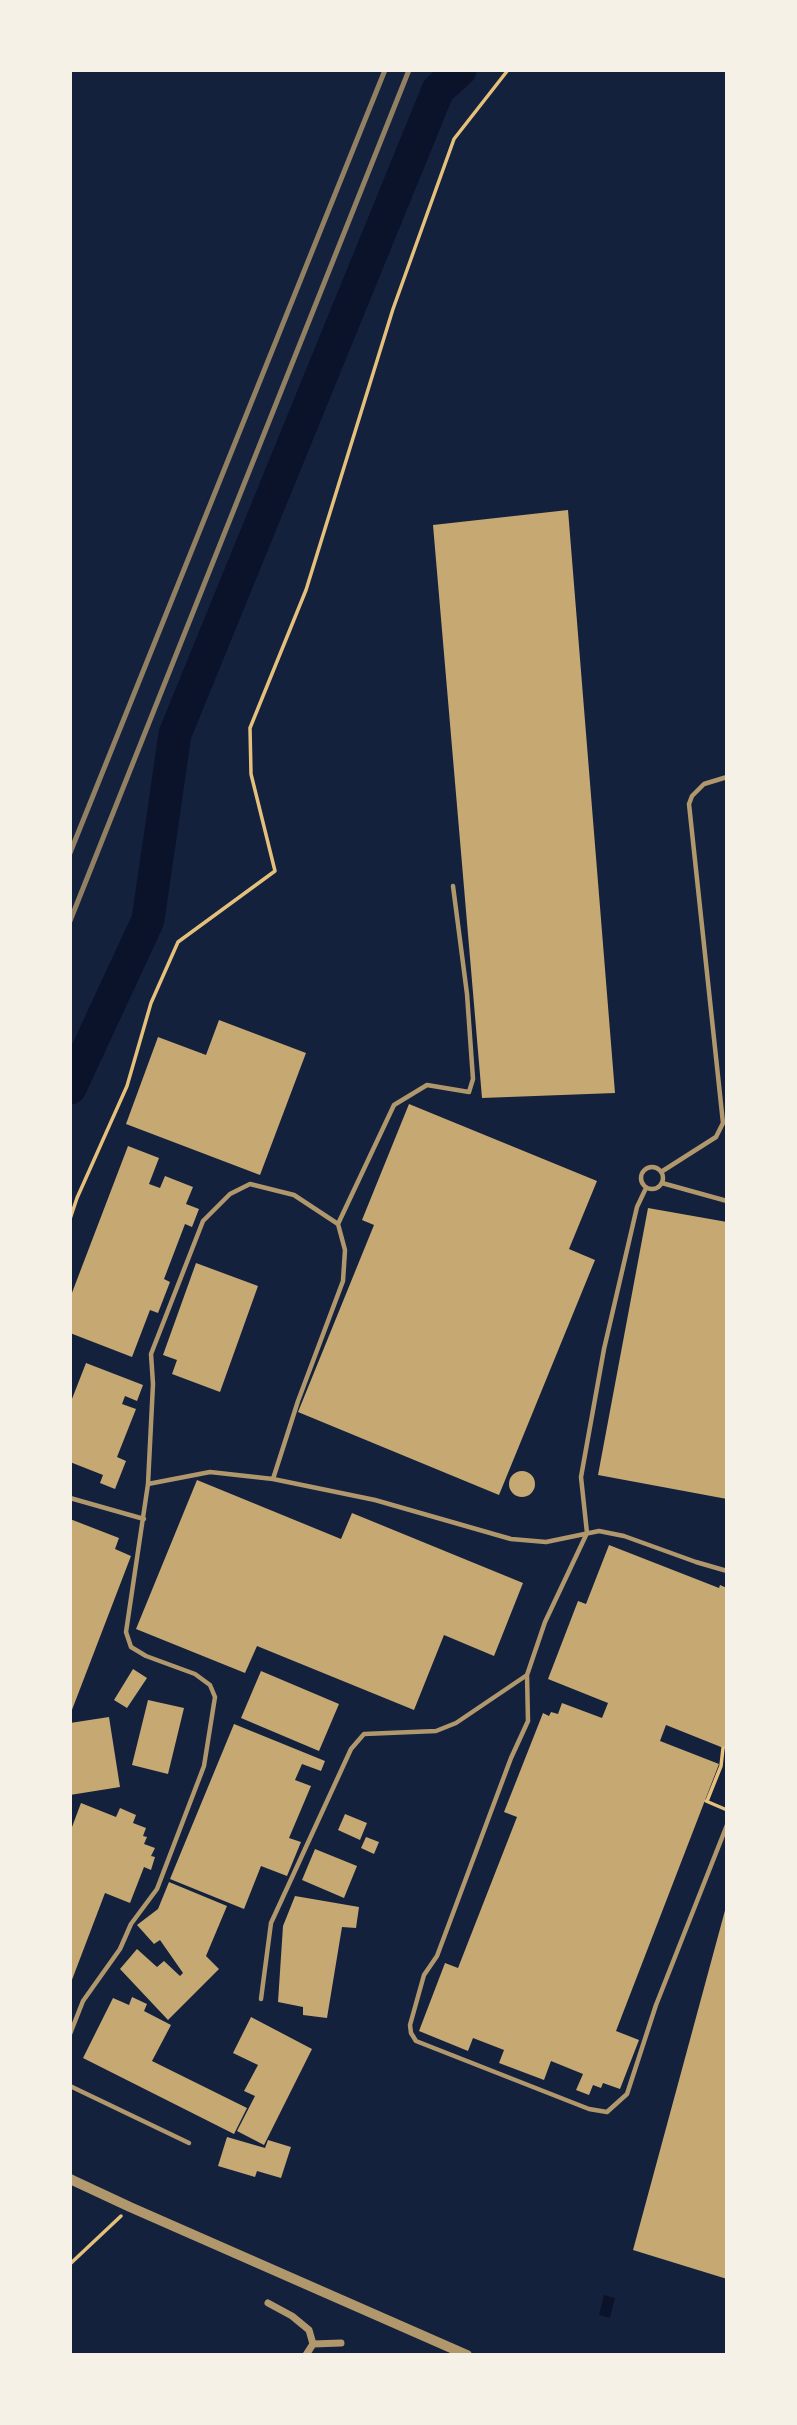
<!DOCTYPE html>
<style>
body{margin:0}
#map{position:relative;width:797px;height:2425px;overflow:hidden;background:#14213d;font-family:"Fira Sans Condensed",sans-serif}
canvas{display:block}
.frame{position:absolute;inset:0;border:72px solid #f6f1e7;pointer-events:none}
</style>
<div id="map">
<canvas width="797" height="2425"></canvas>
<div class="frame"></div>
</div>
<script>
const g = document.querySelector('canvas').getContext('2d');
g.lineJoin = 'round';
function fill(path, color) {
  g.fillStyle = color;
  g.fill(path, 'evenodd');
}
function shape(rows) {
  const path = new Path2D();
  for (const r of rows) {
    if (r.length === 3) {
      path.moveTo(r[0] + r[2], r[1]);
      path.arc(r[0], r[1], r[2], 0, 2 * Math.PI);
      continue;
    }
    path.moveTo(r[0], r[1]);
    for (let i = 2; i < r.length; i += 2) path.lineTo(r[i], r[i + 1]);
  }
  return path;
}
function trace(path, color, width, dash) {
  g.strokeStyle = color;
  g.lineWidth = width;
  g.lineCap = dash ? 'butt' : 'round';
  g.setLineDash(dash || []);
  g.stroke(path);
}
const water = shape([
 [604,2295,615,2298,610,2318,599,2315]
]);
const river = shape([
 [70,1088,148,920,175,734,438,90,460,70]
]);
const building = shape([
 [568,510,615,1093,482,1098,433,525],
 [219,1020,306,1053,260,1175,126,1124,158,1037,206,1055],
 [409,1104,597,1181,569,1249,595,1260,499,1495,298,1412,374,1225,362,1220],
 [128,1146,159,1158,149,1184,160,1188,165,1176,193,1187,186,1204,199,1209,192,1227,185,1224,164,1279,170,1282,158,1313,150,1310,132,1357,70,1333,70,1298],
 [648,1208,727,1222,727,1499,598,1475],
 [196,1263,258,1286,220,1392,172,1374,177,1360,163,1355],
 [86,1363,143,1385,137,1401,125,1396,122,1404,136,1409,117,1457,126,1461,115,1489,100,1483,103,1475,70,1462,70,1404],
 [522,1484,13],
 [197,1480,341,1539,352,1513,523,1583,494,1656,444,1635,414,1710,257,1646,245,1673,136,1629],
 [70,1519,119,1538,115,1549,131,1556,70,1715],
 [609,1545,719,1588,720,1585,727,1588,727,1745,726,1749,666,1725,660,1741,719,1764,616,2031,639,2040,620,2089,603,2083,601,2088,593,2085,589,2095,576,2090,583,2074,551,2061,544,2080,499,2063,504,2050,473,2038,468,2051,419,2031,445,1963,458,1968,517,1817,504,1812,543,1713,549,1716,551,1712,558,1714,562,1703,602,1718,608,1703,548,1679,578,1601,586,1604],
 [133,1669,147,1678,127,1708,114,1700],
 [261,1671,339,1704,319,1751,241,1718],
 [148,1700,184,1708,168,1774,132,1765],
 [109,1717,120,1787,70,1795,70,1723],
 [234,1724,325,1761,321,1771,302,1764,295,1780,311,1786,289,1838,301,1842,287,1876,261,1866,244,1909,170,1879],
 [81,1803,116,1817,120,1808,136,1815,133,1823,146,1828,143,1836,147,1837,144,1844,155,1848,151,1856,155,1857,151,1870,144,1867,130,1903,105,1893,70,1985,70,1826,72,1827],
 [345,1814,367,1823,360,1840,338,1830],
 [366,1837,379,1842,374,1854,361,1848],
 [315,1849,357,1866,344,1898,302,1880],
 [169,1882,227,1906,206,1956,219,1969,168,2020,120,1969,137,1949,157,1967,164,1961,180,1976,183,1973,160,1940,154,1944,137,1925,158,1909],
 [295,1896,359,1907,356,1928,342,1927,327,2018,303,2015,303,2007,278,2002,283,1926],
 [727,1903,727,2279,633,2250],
 [132,1997,147,2004,144,2011,171,2025,152,2061,247,2108,234,2134,83,2058,113,1998,129,2005],
 [251,2017,312,2049,264,2145,237,2131,255,2096,244,2091,258,2065,233,2053],
 [227,2137,265,2148,268,2140,291,2147,281,2178,257,2171,255,2177,218,2166]
]);
const path = shape([
 [70,1219,77,1198,127,1086,151,1003,178,942,275,871,251,774,250,728,306,590,393,309,454,139,508,70],
 [706,1801,727,1810],
 [707,1801,721,1766,723,1748],
 [70,2264,121,2216]
]);
const service = shape([
 [652,1178,11],
 [661,1172,716,1137,723,1123,689,804,692,796,704,784,727,777],
 [662,1183,727,1201],
 [338,1224,394,1105,427,1085,469,1092,473,1079,467,994,453,886],
 [148,1484,210,1472,273,1479,375,1500,511,1539,546,1542,599,1531,624,1536,696,1562,727,1571],
 [70,1498,144,1519],
 [527,1675,528,1721,511,1758,437,1956,424,1975,410,2025,411,2033,416,2041,589,2109,607,2112,627,2094,656,2005,727,1825],
 [261,1999,271,1923,351,1749,364,1734,436,1731,456,1723,527,1675,545,1622,587,1533,581,1477,604,1349,637,1207,646,1188],
 [70,2034,83,2001,120,1949,131,1924,157,1889,204,1766,215,1697,210,1685,195,1674,146,1656,131,1647,126,1632,148,1484,153,1384,151,1354,203,1221,230,1194,250,1184,294,1195,338,1224,345,1250,343,1281,298,1401,273,1479],
 [70,2086,189,2143]
]);
const minor = shape([
 [268,2303,292,2316,309,2330,313,2344],
 [313,2344,341,2343],
 [306,2355,313,2344]
]);
const tertiary = shape([
 [70,2179,130,2207,467,2355]
]);
const rail = shape([
 [70,853,385,70],
 [70,921,409,70]
]);
fill(water, '#0b132b');
trace(river, '#0b132b', 33);
fill(building, '#c6a872');
trace(path, '#e5c07b', 3.5);
trace(service, '#b1986c', 4.5);
trace(minor, '#b1986c', 7);
trace(tertiary, '#b1986c', 10);
trace(rail, '#918062', 5);
</script>
